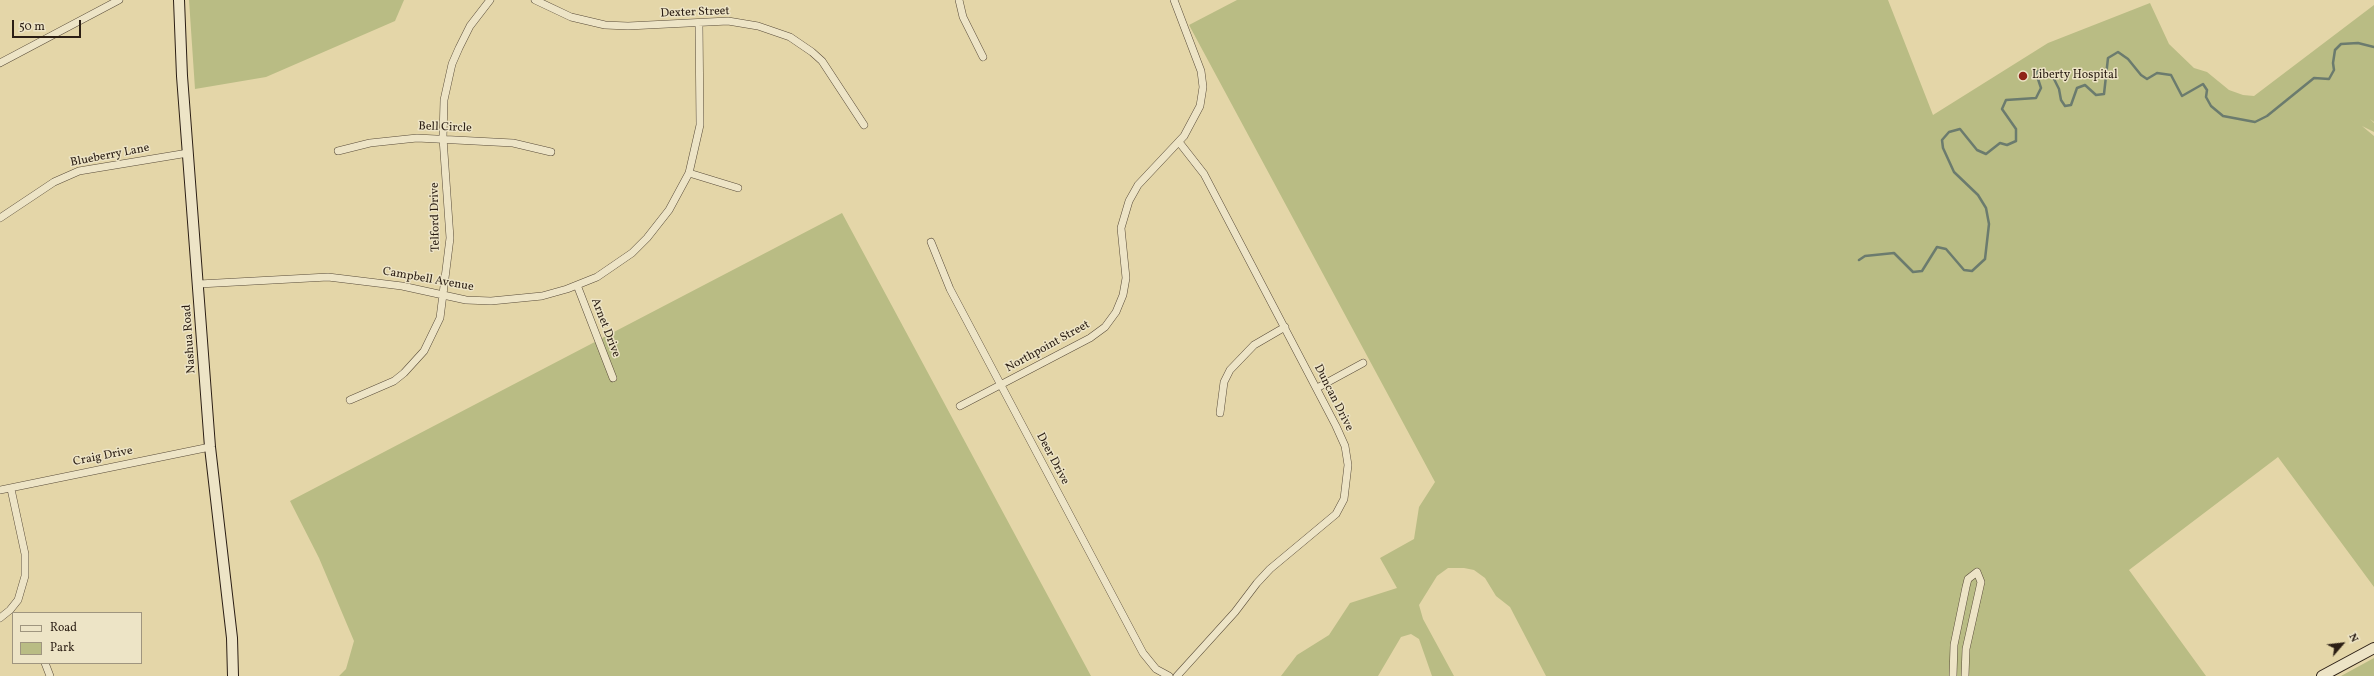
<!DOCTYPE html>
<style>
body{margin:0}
#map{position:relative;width:2374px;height:676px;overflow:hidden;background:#e4d6a8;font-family:Vollkorn,serif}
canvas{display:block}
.legend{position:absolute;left:12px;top:612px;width:130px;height:52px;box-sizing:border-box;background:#ede4c6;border:1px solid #9f957f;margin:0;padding:5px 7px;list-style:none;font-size:12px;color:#2b1e14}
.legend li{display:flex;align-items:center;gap:8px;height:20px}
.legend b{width:20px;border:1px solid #9f957f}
.north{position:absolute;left:2322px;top:624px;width:40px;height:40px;-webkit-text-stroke:3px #ede4c6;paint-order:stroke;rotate:62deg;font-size:11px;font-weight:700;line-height:16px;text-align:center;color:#2b1e14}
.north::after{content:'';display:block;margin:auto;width:14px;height:18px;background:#2b1e14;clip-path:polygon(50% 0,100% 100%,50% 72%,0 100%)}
.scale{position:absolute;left:12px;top:20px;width:69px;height:18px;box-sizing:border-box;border:2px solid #2b1e14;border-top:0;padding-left:5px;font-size:12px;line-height:14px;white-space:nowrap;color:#2b1e14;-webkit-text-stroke:3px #ede4c6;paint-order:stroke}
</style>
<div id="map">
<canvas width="2374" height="676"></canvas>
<ul class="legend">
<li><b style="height:5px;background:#ede4c6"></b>Road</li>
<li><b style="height:11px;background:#b9bc84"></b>Park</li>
</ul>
<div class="north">N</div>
<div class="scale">50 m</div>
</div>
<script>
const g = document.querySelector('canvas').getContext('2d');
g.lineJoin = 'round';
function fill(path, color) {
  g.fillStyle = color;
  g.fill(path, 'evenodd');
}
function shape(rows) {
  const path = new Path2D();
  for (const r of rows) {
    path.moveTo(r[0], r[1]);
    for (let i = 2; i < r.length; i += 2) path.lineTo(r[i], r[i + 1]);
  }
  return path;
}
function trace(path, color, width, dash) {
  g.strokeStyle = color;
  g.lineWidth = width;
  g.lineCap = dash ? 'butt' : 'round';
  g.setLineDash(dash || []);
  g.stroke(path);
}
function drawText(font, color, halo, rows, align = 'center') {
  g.font = font + ' Vollkorn,serif';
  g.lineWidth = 3;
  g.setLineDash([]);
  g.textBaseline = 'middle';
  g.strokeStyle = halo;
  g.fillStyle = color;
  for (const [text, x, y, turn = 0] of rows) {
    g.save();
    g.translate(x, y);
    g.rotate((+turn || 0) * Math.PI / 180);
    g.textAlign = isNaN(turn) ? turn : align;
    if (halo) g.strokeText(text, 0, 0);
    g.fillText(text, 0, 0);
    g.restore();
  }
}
const green = shape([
 [189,0,404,0,395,21,266,77,195,89],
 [1237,0,1888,0,1933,115,2048,43,2150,3,2169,44,2194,68,2207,72,2229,90,2243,95,2254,96,2374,5,2374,122,2370,119,2374,123,2374,132,2362,126,2374,136,2374,587,2278,457,2129,570,2206,676,1546,676,1510,607,1496,596,1485,578,1474,570,1464,568,1448,568,1437,576,1419,605,1423,619,1454,676,1432,676,1419,639,1411,634,1401,637,1378,676,1281,676,1297,655,1329,635,1350,603,1397,588,1380,558,1414,539,1419,507,1435,482,1189,25],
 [842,213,1091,676,339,676,346,669,354,641,319,558,290,501],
 [2374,658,2374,676,2341,676]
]);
const stream = shape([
 [1859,260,1865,256,1894,253,1913,272,1922,271,1937,247,1946,249,1964,270,1972,271,1985,259,1989,224,1986,208,1978,195,1954,172,1943,148,1942,140,1949,132,1960,129,1977,150,1986,154,2000,143,2007,145,2016,141,2016,129,2002,109,2006,100,2036,98,2041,88,2036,73,2041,69,2053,77,2059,89,2061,100,2065,106,2071,105,2077,88,2085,85,2096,95,2104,94,2108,58,2118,52,2128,59,2141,75,2147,79,2157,73,2171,75,2182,96,2203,84,2207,90,2206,97,2211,106,2223,116,2255,122,2267,116,2314,78,2329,79,2334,70,2333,63,2335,50,2341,44,2358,43,2374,47]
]);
const street = shape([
 [535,0,571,17,605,25,628,26,728,21,758,26,790,37,812,52,822,61,864,125],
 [959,0,963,17,983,57],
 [0,63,119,0],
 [338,151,370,143,417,138,513,143,551,152],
 [689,173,738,188],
 [0,218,54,182,79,171,188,153],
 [931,242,950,289,1143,653,1156,669,1169,676],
 [199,284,328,277,402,286,466,300,491,301,542,296,567,289,597,277,632,253,647,238,669,210,689,173,700,125,699,23],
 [577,285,613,378],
 [1317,388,1363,363],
 [350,400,394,381,404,373,424,351,440,318,450,238,443,138,444,100,452,64,459,48,470,26,490,0],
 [960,406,1090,338,1105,327,1116,312,1123,295,1126,278,1121,228,1129,201,1138,185,1184,136,1200,106,1203,87,1201,71,1174,0],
 [1220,413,1224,382,1230,370,1254,345,1285,327],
 [0,490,210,447],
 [0,618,10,610,18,600,25,576,25,554,11,489],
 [45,663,50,676],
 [1177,676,1235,612,1257,583,1270,569,1336,514,1344,499,1348,465,1345,446,1336,426,1204,174,1179,142],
 [1953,676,1954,645,1966,587,1968,579,1977,572,1981,582,1966,649,1965,676]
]);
const secondary = shape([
 [179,0,182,76,210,447,232,638,233,676],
 [2322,676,2374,648]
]);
const markers = [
 [2023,76,5,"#8f2418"]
];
const streetNames = [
 ["Dexter Street",695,13,-2],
 ["Bell Circle",445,128,2],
 ["Blueberry Lane",110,156,-11],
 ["Telford Drive",436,217,-91],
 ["Campbell Avenue",428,280,10],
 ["Arnet Drive",605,328,69],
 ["Nashua Road",190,339,-94],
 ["Northpoint Street",1048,347,-29],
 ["Duncan Drive",1333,398,63],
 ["Craig Drive",103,457,-11],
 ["Deer Drive",1052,459,62]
];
const poiNames = [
 ["Liberty Hospital",2032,76]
];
fill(green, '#b9bc84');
trace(stream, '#6b7b6e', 2.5);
trace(street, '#594c39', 8);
trace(secondary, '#2b1e14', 12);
trace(street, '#ede4c6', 7);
trace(secondary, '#ede4c6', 10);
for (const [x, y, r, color] of markers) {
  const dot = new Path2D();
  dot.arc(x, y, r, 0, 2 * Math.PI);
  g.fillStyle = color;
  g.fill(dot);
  trace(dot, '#ede4c6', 1.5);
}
drawText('12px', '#2b1e14', '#ede4c6', streetNames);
drawText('12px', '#2b1e14', '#ede4c6', poiNames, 'left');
</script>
